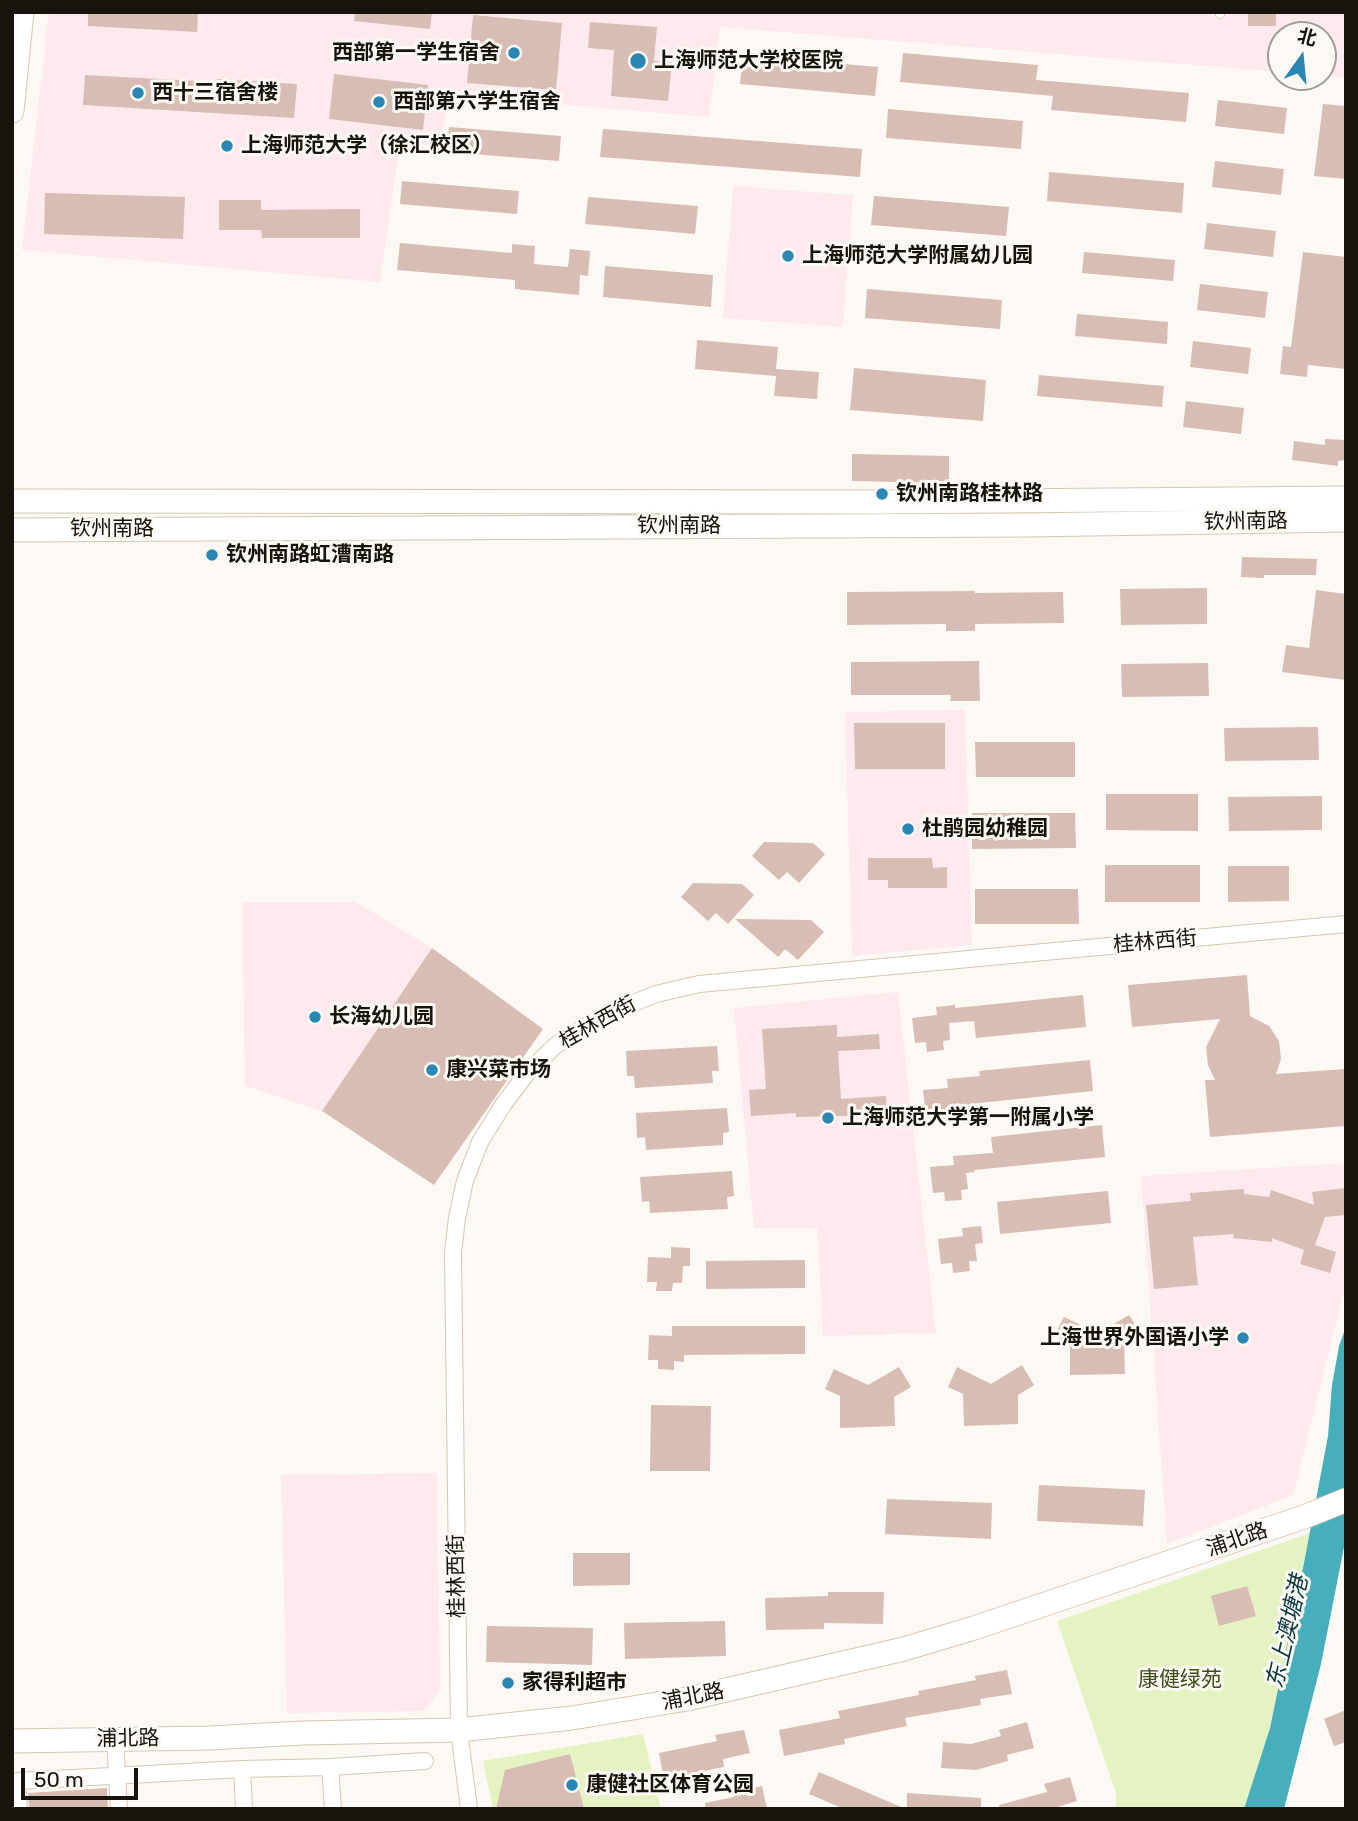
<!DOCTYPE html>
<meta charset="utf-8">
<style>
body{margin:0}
#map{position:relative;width:1358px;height:1821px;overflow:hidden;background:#fcf9f5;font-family:Rubik,"Noto Sans SC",sans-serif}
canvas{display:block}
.frame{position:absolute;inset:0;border:14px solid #18130c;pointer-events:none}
.north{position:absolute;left:1267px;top:21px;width:70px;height:70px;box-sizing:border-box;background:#fcf9f5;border:2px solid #a19d98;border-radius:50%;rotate:15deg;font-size:19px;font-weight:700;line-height:28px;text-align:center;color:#18130c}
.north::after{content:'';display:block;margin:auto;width:24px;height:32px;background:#2a87b3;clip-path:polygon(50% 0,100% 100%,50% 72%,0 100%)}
.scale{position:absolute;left:21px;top:1768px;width:117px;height:32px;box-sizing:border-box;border:4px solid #18130c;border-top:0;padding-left:9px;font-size:21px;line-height:24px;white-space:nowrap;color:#18130c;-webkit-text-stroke:5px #fcf9f5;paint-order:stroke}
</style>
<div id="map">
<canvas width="1358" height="1821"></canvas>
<div class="frame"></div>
<div class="north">北</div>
<div class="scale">50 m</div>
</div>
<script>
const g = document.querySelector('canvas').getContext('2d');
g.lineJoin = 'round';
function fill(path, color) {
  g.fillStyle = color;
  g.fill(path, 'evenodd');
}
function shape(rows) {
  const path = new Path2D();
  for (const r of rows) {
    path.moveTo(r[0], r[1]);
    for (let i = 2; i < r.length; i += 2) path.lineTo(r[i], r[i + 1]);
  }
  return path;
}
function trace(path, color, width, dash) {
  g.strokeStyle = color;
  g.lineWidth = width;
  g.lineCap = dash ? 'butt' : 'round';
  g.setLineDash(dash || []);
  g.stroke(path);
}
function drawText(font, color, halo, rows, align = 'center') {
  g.font = font + ' Rubik,"Noto Sans SC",sans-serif';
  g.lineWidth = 6;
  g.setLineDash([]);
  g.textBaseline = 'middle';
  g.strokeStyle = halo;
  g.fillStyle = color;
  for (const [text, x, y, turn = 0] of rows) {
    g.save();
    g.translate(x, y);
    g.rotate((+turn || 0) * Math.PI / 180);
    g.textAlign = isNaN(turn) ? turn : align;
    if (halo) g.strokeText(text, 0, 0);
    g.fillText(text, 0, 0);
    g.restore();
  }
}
const education = shape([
 [49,12,1346,12,1346,78,1323,76,1323,35,1281,35,1281,72,720,27,709,117,451,95,440,142,399,150,380,282,22,250],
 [733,186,853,195,843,327,723,318],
 [965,710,972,945,852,956,845,712],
 [242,902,356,902,432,948,322,1111,245,1086],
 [898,992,936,1333,823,1336,817,1228,754,1228,734,1008],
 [1346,1163,1346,1283,1293,1495,1167,1544,1141,1176],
 [437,1473,440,1690,424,1711,287,1713,281,1475]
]);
const green = shape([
 [1310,1533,1270,1728,1244,1809,1116,1809,1116,1793,1057,1621],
 [643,1734,661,1809,493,1809,483,1761]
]);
const water = shape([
 [1346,1327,1346,1537,1321,1664,1284,1809,1244,1809,1270,1728,1304,1563,1328,1436,1332,1385,1339,1346]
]);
const building = shape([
 [88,12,198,12,197,32,88,26],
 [355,12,432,12,430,29,354,21],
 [1248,12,1276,12,1276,26,1248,26],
 [473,15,562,23,556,90,467,83],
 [590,22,657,27,654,61,672,62,668,101,611,96,614,50,588,48],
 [903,53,1038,65,1036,80,1189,93,1186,122,1051,110,1053,96,900,82],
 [743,55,878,67,875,96,740,84],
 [334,74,428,85,423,130,329,119],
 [85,75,217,82,217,79,297,84,294,118,83,105],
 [1218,100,1287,108,1284,134,1215,126],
 [1323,104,1346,106,1346,179,1314,176],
 [888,109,1023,121,1021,149,886,138],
 [449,127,561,136,559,161,447,152],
 [603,129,862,149,860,177,600,157],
 [1215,161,1284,169,1281,195,1212,187],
 [1049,172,1184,183,1182,213,1047,201],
 [402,181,519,191,517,214,400,204],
 [45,193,185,197,183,239,44,234],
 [874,196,1009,207,1006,236,871,225],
 [588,197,698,206,695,234,585,224],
 [219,200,261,200,261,210,360,209,360,238,262,238,261,230,219,230],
 [1207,223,1276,231,1273,257,1204,249],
 [400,243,512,253,512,244,535,246,534,264,568,267,570,249,590,251,588,276,580,275,579,295,515,289,515,280,397,270],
 [1084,252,1175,260,1173,281,1082,273],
 [1303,252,1346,257,1346,369,1308,365,1307,377,1280,374,1283,346,1291,347],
 [605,266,713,275,711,307,603,297],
 [1200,284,1268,292,1265,318,1197,310],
 [867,289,1002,300,1000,329,865,318],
 [1077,314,1168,322,1167,344,1075,336],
 [697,340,778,347,776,369,819,372,817,399,774,396,776,376,695,369],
 [1193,341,1251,348,1248,374,1190,367],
 [854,368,986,380,983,421,850,410],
 [1039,375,1164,386,1162,407,1037,396],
 [1186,401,1244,408,1241,434,1183,427],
 [1325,439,1346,440,1346,460,1338,461,1338,466,1292,460,1294,441,1325,445],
 [852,454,949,456,949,483,852,481],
 [1242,557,1317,559,1316,575,1264,575,1264,578,1241,577],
 [1207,588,1207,624,1121,625,1120,589],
 [1316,590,1346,594,1346,680,1282,672,1286,645,1309,648],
 [975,591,975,593,1063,592,1064,623,975,624,975,631,946,631,946,624,847,625,847,592],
 [979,661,980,701,950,701,951,695,851,695,851,662],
 [1208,663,1209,696,1122,697,1121,664],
 [854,723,945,723,945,769,855,769],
 [1318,727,1319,760,1225,761,1224,728],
 [975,742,1075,742,1075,777,976,777],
 [1106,794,1198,794,1198,831,1106,830],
 [1322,796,1322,830,1229,831,1228,797],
 [972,813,1075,813,1076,848,972,849],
 [764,842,813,843,825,854,799,883,787,872,779,880,752,856],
 [868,858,932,858,933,868,947,867,947,888,888,888,888,880,868,880],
 [1105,865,1200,865,1200,902,1105,902],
 [1228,866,1289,866,1289,901,1228,902],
 [693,883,742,884,754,895,728,924,716,913,708,921,681,897],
 [975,889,1078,889,1079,924,975,924],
 [735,919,811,920,824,932,798,960,785,949,778,957],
 [432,948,543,1029,434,1185,322,1111],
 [1247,975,1250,1016,1269,1026,1279,1041,1281,1059,1276,1074,1345,1069,1346,1126,1210,1137,1205,1080,1215,1080,1208,1065,1206,1047,1220,1019,1132,1027,1128,985],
 [1083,995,1086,1027,976,1038,974,1021,949,1023,950,1040,943,1041,944,1050,927,1052,926,1042,915,1043,912,1018,937,1015,936,1007,955,1005,955,1008],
 [837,1025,837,1037,879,1034,880,1049,838,1051,841,1099,886,1096,887,1115,796,1117,796,1113,751,1116,749,1090,766,1089,762,1029],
 [717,1046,719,1071,712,1071,713,1083,635,1088,634,1076,627,1076,626,1051],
 [1090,1060,1093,1091,961,1105,962,1112,954,1113,955,1123,938,1124,937,1115,926,1116,923,1090,948,1088,947,1079,980,1076,979,1071],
 [727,1108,729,1132,723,1133,723,1145,646,1150,645,1137,637,1138,636,1113],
 [1102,1125,1105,1157,974,1170,975,1172,966,1173,968,1189,961,1190,962,1200,945,1201,944,1192,933,1193,930,1167,954,1165,953,1156,993,1153,991,1137],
 [732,1171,734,1196,727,1197,728,1209,650,1213,649,1201,642,1202,640,1177],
 [1346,1188,1346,1215,1325,1217,1315,1245,1336,1252,1330,1273,1300,1264,1304,1250,1272,1238,1272,1242,1233,1238,1234,1234,1193,1237,1198,1285,1154,1289,1146,1205,1191,1201,1190,1193,1244,1189,1244,1194,1269,1197,1271,1190,1314,1205,1312,1192],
 [1108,1191,1111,1223,1000,1234,997,1202],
 [981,1226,983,1243,975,1244,977,1261,969,1261,970,1271,953,1273,952,1263,941,1264,938,1239,963,1236,962,1228],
 [671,1247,690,1248,690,1266,683,1266,682,1283,673,1283,672,1291,656,1291,657,1282,647,1282,648,1257,671,1258],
 [805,1260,805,1288,706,1289,706,1261],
 [1129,1315,1141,1334,1124,1344,1125,1374,1070,1375,1070,1343,1054,1336,1064,1317,1098,1333],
 [672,1326,805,1326,805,1354,684,1355,684,1362,674,1361,674,1370,658,1369,658,1360,648,1360,649,1335,672,1336],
 [1022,1365,1034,1385,1018,1395,1018,1424,964,1426,963,1394,948,1387,957,1367,991,1384],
 [899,1367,911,1387,894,1397,895,1426,840,1428,840,1396,825,1389,834,1369,868,1385],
 [651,1405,711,1406,710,1471,650,1471],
 [1039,1485,1145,1490,1143,1526,1037,1521],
 [887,1499,992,1503,991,1539,885,1534],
 [573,1553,630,1553,630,1585,573,1586],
 [1247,1586,1256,1616,1219,1626,1211,1596],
 [828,1592,884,1592,883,1624,824,1623,824,1629,766,1630,765,1598,828,1596],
 [725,1621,726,1656,625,1659,624,1623],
 [487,1626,593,1628,592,1665,486,1662],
 [1007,1670,1012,1694,980,1699,981,1705,905,1718,907,1726,844,1739,845,1744,784,1756,779,1730,840,1718,838,1711,919,1695,918,1691,976,1680,975,1676],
 [1346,1710,1346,1742,1334,1746,1324,1719],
 [1027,1722,1034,1748,1007,1755,1008,1761,976,1770,941,1768,943,1742,971,1744,1001,1736,999,1730],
 [744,1730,750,1753,723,1759,724,1767,664,1779,659,1753,717,1741,715,1735],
 [570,1754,584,1809,496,1809,505,1770],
 [819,1772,906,1809,844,1809,809,1794],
 [1070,1777,1077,1801,1051,1809,1000,1809,999,1805,1047,1792,1044,1784],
 [762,1786,767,1809,706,1809,705,1803,734,1797,733,1792],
 [107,1788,108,1809,29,1809,28,1793],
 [907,1793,981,1798,981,1809,907,1809]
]);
const lane = shape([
 [1220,14,1220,12]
]);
const street = shape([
 [115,1739,119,1809],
 [330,1767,333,1809],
 [242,1769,244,1809],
 [19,1809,17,1781,242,1769,330,1767,425,1761],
 [469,1809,459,1730,453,1253,457,1218,465,1181,480,1142,503,1105,527,1073,555,1046,586,1026,621,1008,656,994,699,984,1346,924]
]);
const secondary = shape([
 [12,111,22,12],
 [12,501,881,502,1346,498],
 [12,530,1028,525,1346,520],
 [12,1741,209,1738,303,1733,459,1730,572,1718,687,1699,904,1649,974,1628,1304,1517,1346,1500]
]);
const markers = [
 [514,53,7,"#2a87b3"],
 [638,61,9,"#2a87b3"],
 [138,93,7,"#2a87b3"],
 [379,102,7,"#2a87b3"],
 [227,146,7,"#2a87b3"],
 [788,256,7,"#2a87b3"],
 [882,494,7,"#2a87b3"],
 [212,555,7,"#2a87b3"],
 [908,829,7,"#2a87b3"],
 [315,1017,7,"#2a87b3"],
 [432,1070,7,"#2a87b3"],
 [828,1118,7,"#2a87b3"],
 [1243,1338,7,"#2a87b3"],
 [508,1683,7,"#2a87b3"],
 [572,1785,7,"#2a87b3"]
];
const poiNames = [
 ["西部第一学生宿舍",500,53,"right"],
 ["上海师范大学校医院",654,61],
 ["西十三宿舍楼",152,93],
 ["西部第六学生宿舍",393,102],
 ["上海师范大学（徐汇校区）",241,146],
 ["上海师范大学附属幼儿园",802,256],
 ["钦州南路桂林路",896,494],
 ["钦州南路虹漕南路",226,555],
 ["杜鹃园幼稚园",922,829],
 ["长海幼儿园",329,1017],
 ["康兴菜市场",446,1070],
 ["上海师范大学第一附属小学",842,1118],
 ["上海世界外国语小学",1229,1338,"right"],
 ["家得利超市",522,1683],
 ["康健社区体育公园",586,1785]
];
const streetNames = [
 ["钦州南路",1246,522,-1],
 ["钦州南路",679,526],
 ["钦州南路",112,529],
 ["桂林西街",1155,942,-5],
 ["桂林西街",598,1023,-29],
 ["浦北路",1237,1540,-19],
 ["桂林西街",457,1576,-91],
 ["浦北路",693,1697,-11],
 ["浦北路",128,1739,-1]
];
const parkNames = [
 ["康健绿苑",1180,1680]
];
const waterNames = [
 ["东上澳塘港",1288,1632,-77]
];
fill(education, '#fee9ef');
fill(green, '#e5f3c3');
fill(water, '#47aebc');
fill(building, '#d7bdb4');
trace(lane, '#d6c6b2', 10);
trace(street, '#d6c6b2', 18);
trace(secondary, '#d6c6b2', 25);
trace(lane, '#fff', 8);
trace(street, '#fff', 16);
trace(secondary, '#fff', 23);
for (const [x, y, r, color] of markers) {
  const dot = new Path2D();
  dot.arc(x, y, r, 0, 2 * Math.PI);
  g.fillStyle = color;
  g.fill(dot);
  trace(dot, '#fcf9f5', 2.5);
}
drawText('bold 21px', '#18130c', '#fcf9f5', poiNames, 'left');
drawText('21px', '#18130c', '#fcf9f5', streetNames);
drawText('21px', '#414c18', '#fcf9f5', parkNames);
drawText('italic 23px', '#06383e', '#fcf9f5', waterNames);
</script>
